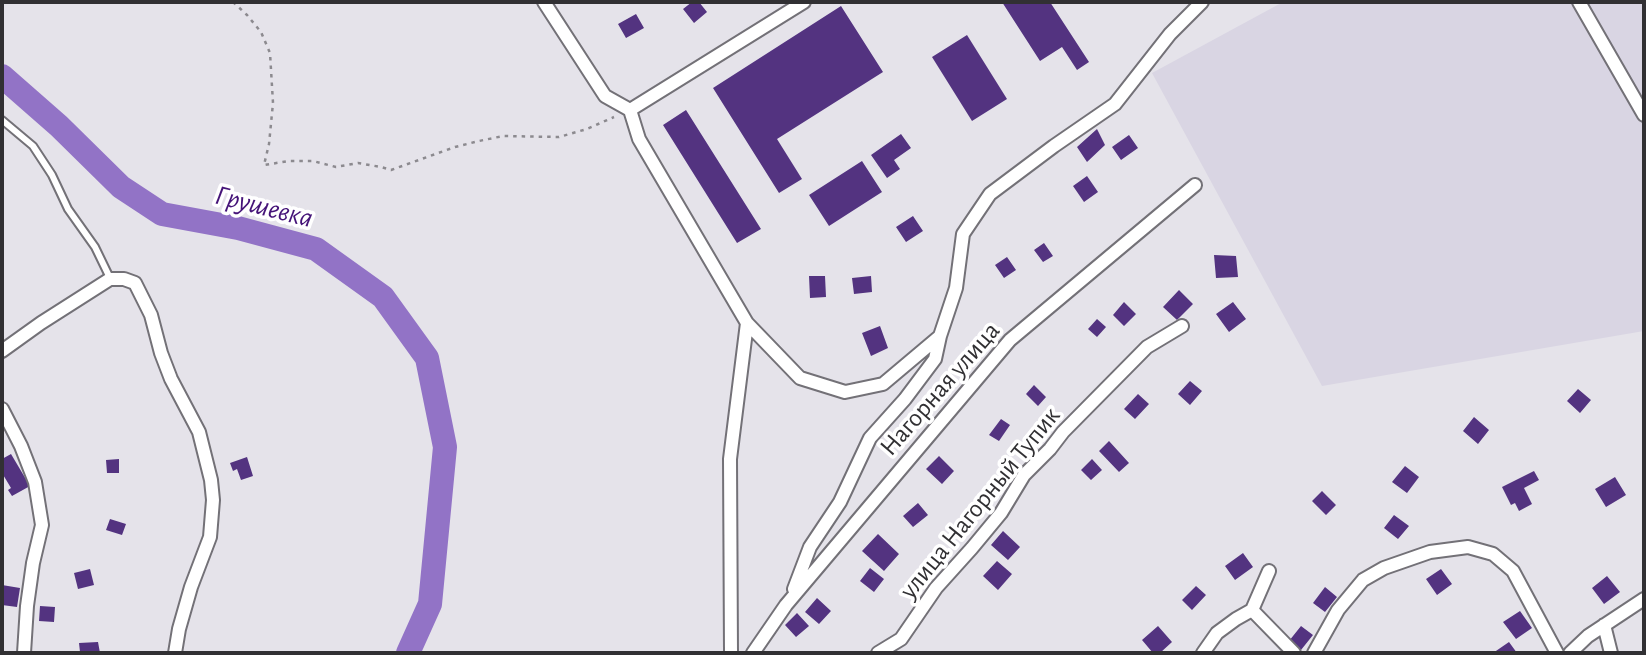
<!DOCTYPE html>
<meta charset="utf-8">
<style>
body{margin:0}
#map{position:relative;width:1646px;height:655px;overflow:hidden;background:#e5e3ea;font-family:"Alegreya Sans",sans-serif}
canvas{display:block}
.frame{position:absolute;inset:0;border:4px solid #313033;pointer-events:none}
</style>
<div id="map">
<canvas width="1646" height="655"></canvas>
<div class="frame"></div>
</div>
<script>
const g = document.querySelector('canvas').getContext('2d');
g.lineJoin = 'round';
function fill(path, color) {
  g.fillStyle = color;
  g.fill(path, 'evenodd');
}
function shape(rows) {
  const path = new Path2D();
  for (const r of rows) {
    path.moveTo(r[0], r[1]);
    for (let i = 2; i < r.length; i += 2) path.lineTo(r[i], r[i + 1]);
  }
  return path;
}
function trace(path, color, width, dash) {
  g.strokeStyle = color;
  g.lineWidth = width;
  g.lineCap = dash ? 'butt' : 'round';
  g.setLineDash(dash || []);
  g.stroke(path);
}
function drawText(font, color, halo, rows, align = 'center') {
  g.font = font + ' "Alegreya Sans",sans-serif';
  g.lineWidth = 7;
  g.setLineDash([]);
  g.textBaseline = 'middle';
  g.strokeStyle = halo;
  g.fillStyle = color;
  for (const [text, x, y, turn = 0] of rows) {
    g.save();
    g.translate(x, y);
    g.rotate((+turn || 0) * Math.PI / 180);
    g.textAlign = isNaN(turn) ? turn : align;
    if (halo) g.strokeText(text, 0, 0);
    g.fillText(text, 0, 0);
    g.restore();
  }
}
const built = shape([
 [1283,2,1644,2,1644,331,1322,386,1152,73]
]);
const river = shape([
 [2,76,59,126,121,187,162,214,238,228,316,249,383,297,427,358,445,447,430,604,408,653]
]);
const building = shape([
 [692,2,699,2,707,12,694,23,683,9],
 [1002,2,1050,2,1089,62,1077,70,1062,47,1040,61],
 [841,6,883,72,777,139,802,179,779,193,713,88],
 [636,14,644,28,626,38,618,24],
 [967,35,1007,99,972,121,932,57],
 [686,110,761,229,737,243,663,125],
 [1097,129,1105,145,1087,162,1077,147],
 [901,134,911,148,894,160,900,169,887,178,871,155],
 [1129,135,1138,148,1121,160,1112,147],
 [862,161,882,192,829,226,809,195],
 [1087,176,1098,192,1084,202,1073,186],
 [913,216,923,231,906,242,896,227],
 [1044,243,1053,256,1043,262,1034,250],
 [1214,255,1236,256,1238,277,1216,278],
 [1007,257,1016,270,1004,278,995,265],
 [809,276,825,276,826,297,810,298],
 [871,276,872,292,854,294,852,278],
 [1179,290,1193,304,1177,320,1163,307],
 [1124,302,1136,314,1124,326,1113,315],
 [1233,302,1246,319,1229,332,1216,314],
 [1097,319,1106,327,1097,337,1088,329],
 [880,326,888,348,871,356,862,333],
 [1190,381,1202,391,1190,405,1178,394],
 [1034,385,1046,397,1038,406,1026,394],
 [1578,389,1591,400,1580,413,1567,401],
 [1138,394,1149,404,1135,419,1124,409],
 [1474,417,1489,430,1478,444,1463,431],
 [1001,419,1010,425,999,441,989,435],
 [1109,441,1129,463,1119,472,1099,451],
 [11,454,30,486,12,496,8,490,11,488,2,473,2,459],
 [939,456,954,471,942,484,926,469],
 [247,457,253,476,241,480,237,469,233,471,230,463],
 [119,459,119,473,107,473,106,460],
 [1092,459,1102,470,1091,480,1081,470],
 [1405,466,1419,477,1407,493,1392,482],
 [1534,471,1539,480,1524,488,1532,504,1519,511,1515,503,1511,505,1502,487],
 [1615,477,1626,495,1606,507,1595,489],
 [1322,491,1336,505,1326,515,1312,501],
 [918,503,928,515,913,527,903,516],
 [1394,515,1409,526,1398,539,1384,528],
 [110,519,126,524,122,535,106,530],
 [1003,531,1020,547,1008,560,991,545],
 [878,534,899,554,884,571,862,551],
 [1243,553,1253,567,1235,580,1225,566],
 [997,561,1012,574,998,590,983,576],
 [870,568,884,579,874,592,860,581],
 [90,569,94,585,78,589,74,573],
 [1441,569,1452,584,1437,595,1426,579],
 [1607,576,1620,592,1604,604,1592,588],
 [2,585,20,588,17,607,2,605],
 [1196,586,1206,595,1192,610,1182,600],
 [1325,587,1337,597,1325,612,1313,603],
 [817,598,831,611,819,624,805,612],
 [40,606,55,607,54,622,39,621],
 [1520,611,1532,628,1516,639,1503,622],
 [797,613,809,626,796,637,785,625],
 [1158,626,1172,642,1160,653,1153,653,1142,640],
 [1301,626,1313,635,1301,650,1289,641],
 [98,642,100,653,80,652,79,643],
 [1509,642,1517,653,1493,653]
]);
const path = shape([
 [233,2,247,15,261,32,270,53,273,103,269,144,264,165,289,161,313,161,336,167,358,163,381,167,391,170,455,147,479,141,503,136,559,137,587,129,614,117]
]);
const lane = shape([
 [2,120,33,146,52,175,68,209,95,247,110,278]
]);
const street = shape([
 [544,2,605,96,630,110,639,139,747,323,800,378,845,392,883,384,940,336,956,288,963,234,990,194,1054,146,1115,104,1170,34,1202,2],
 [1579,2,1644,115],
 [630,110,804,2],
 [2,351,41,323,110,279,124,279,135,283,151,315,161,353,171,379,199,432,211,480,213,500,210,537,191,587,179,629,175,653],
 [2,409,21,446,35,482,42,525,33,563,27,606,24,653],
 [794,589,810,547,840,502,870,438,905,399,935,359,940,336],
 [1252,610,1294,653],
 [1604,625,1611,653],
 [731,653,730,459,747,323],
 [753,653,786,605,1010,340,1195,185],
 [878,653,901,639,936,588,972,548,1001,513,1024,475,1050,449,1063,432,1147,347,1182,326],
 [1203,653,1217,633,1236,619,1252,610,1269,571],
 [1314,653,1338,610,1363,580,1384,568,1430,552,1468,547,1493,554,1513,571,1557,653],
 [1570,653,1588,636,1644,599]
]);
const streetNames = [
 ["Нагорная улица",940,389,-49],
 ["улица Нагорный Тупик",980,503,-51]
];
const waterNames = [
 ["Грушевка",264,207,14]
];
fill(built, '#d9d5e3');
trace(river, '#9273c6', 24);
fill(building, '#533380');
trace(lane, '#737177', 10);
trace(street, '#737177', 16);
trace(path, '#8c8a8f', 2.5, [3.5, 5]);
trace(lane, '#fff', 6);
trace(street, '#fff', 12);
drawText('26px', '#313033', '#fff', streetNames);
drawText('italic 28px', '#451378', '#fff', waterNames);
</script>
